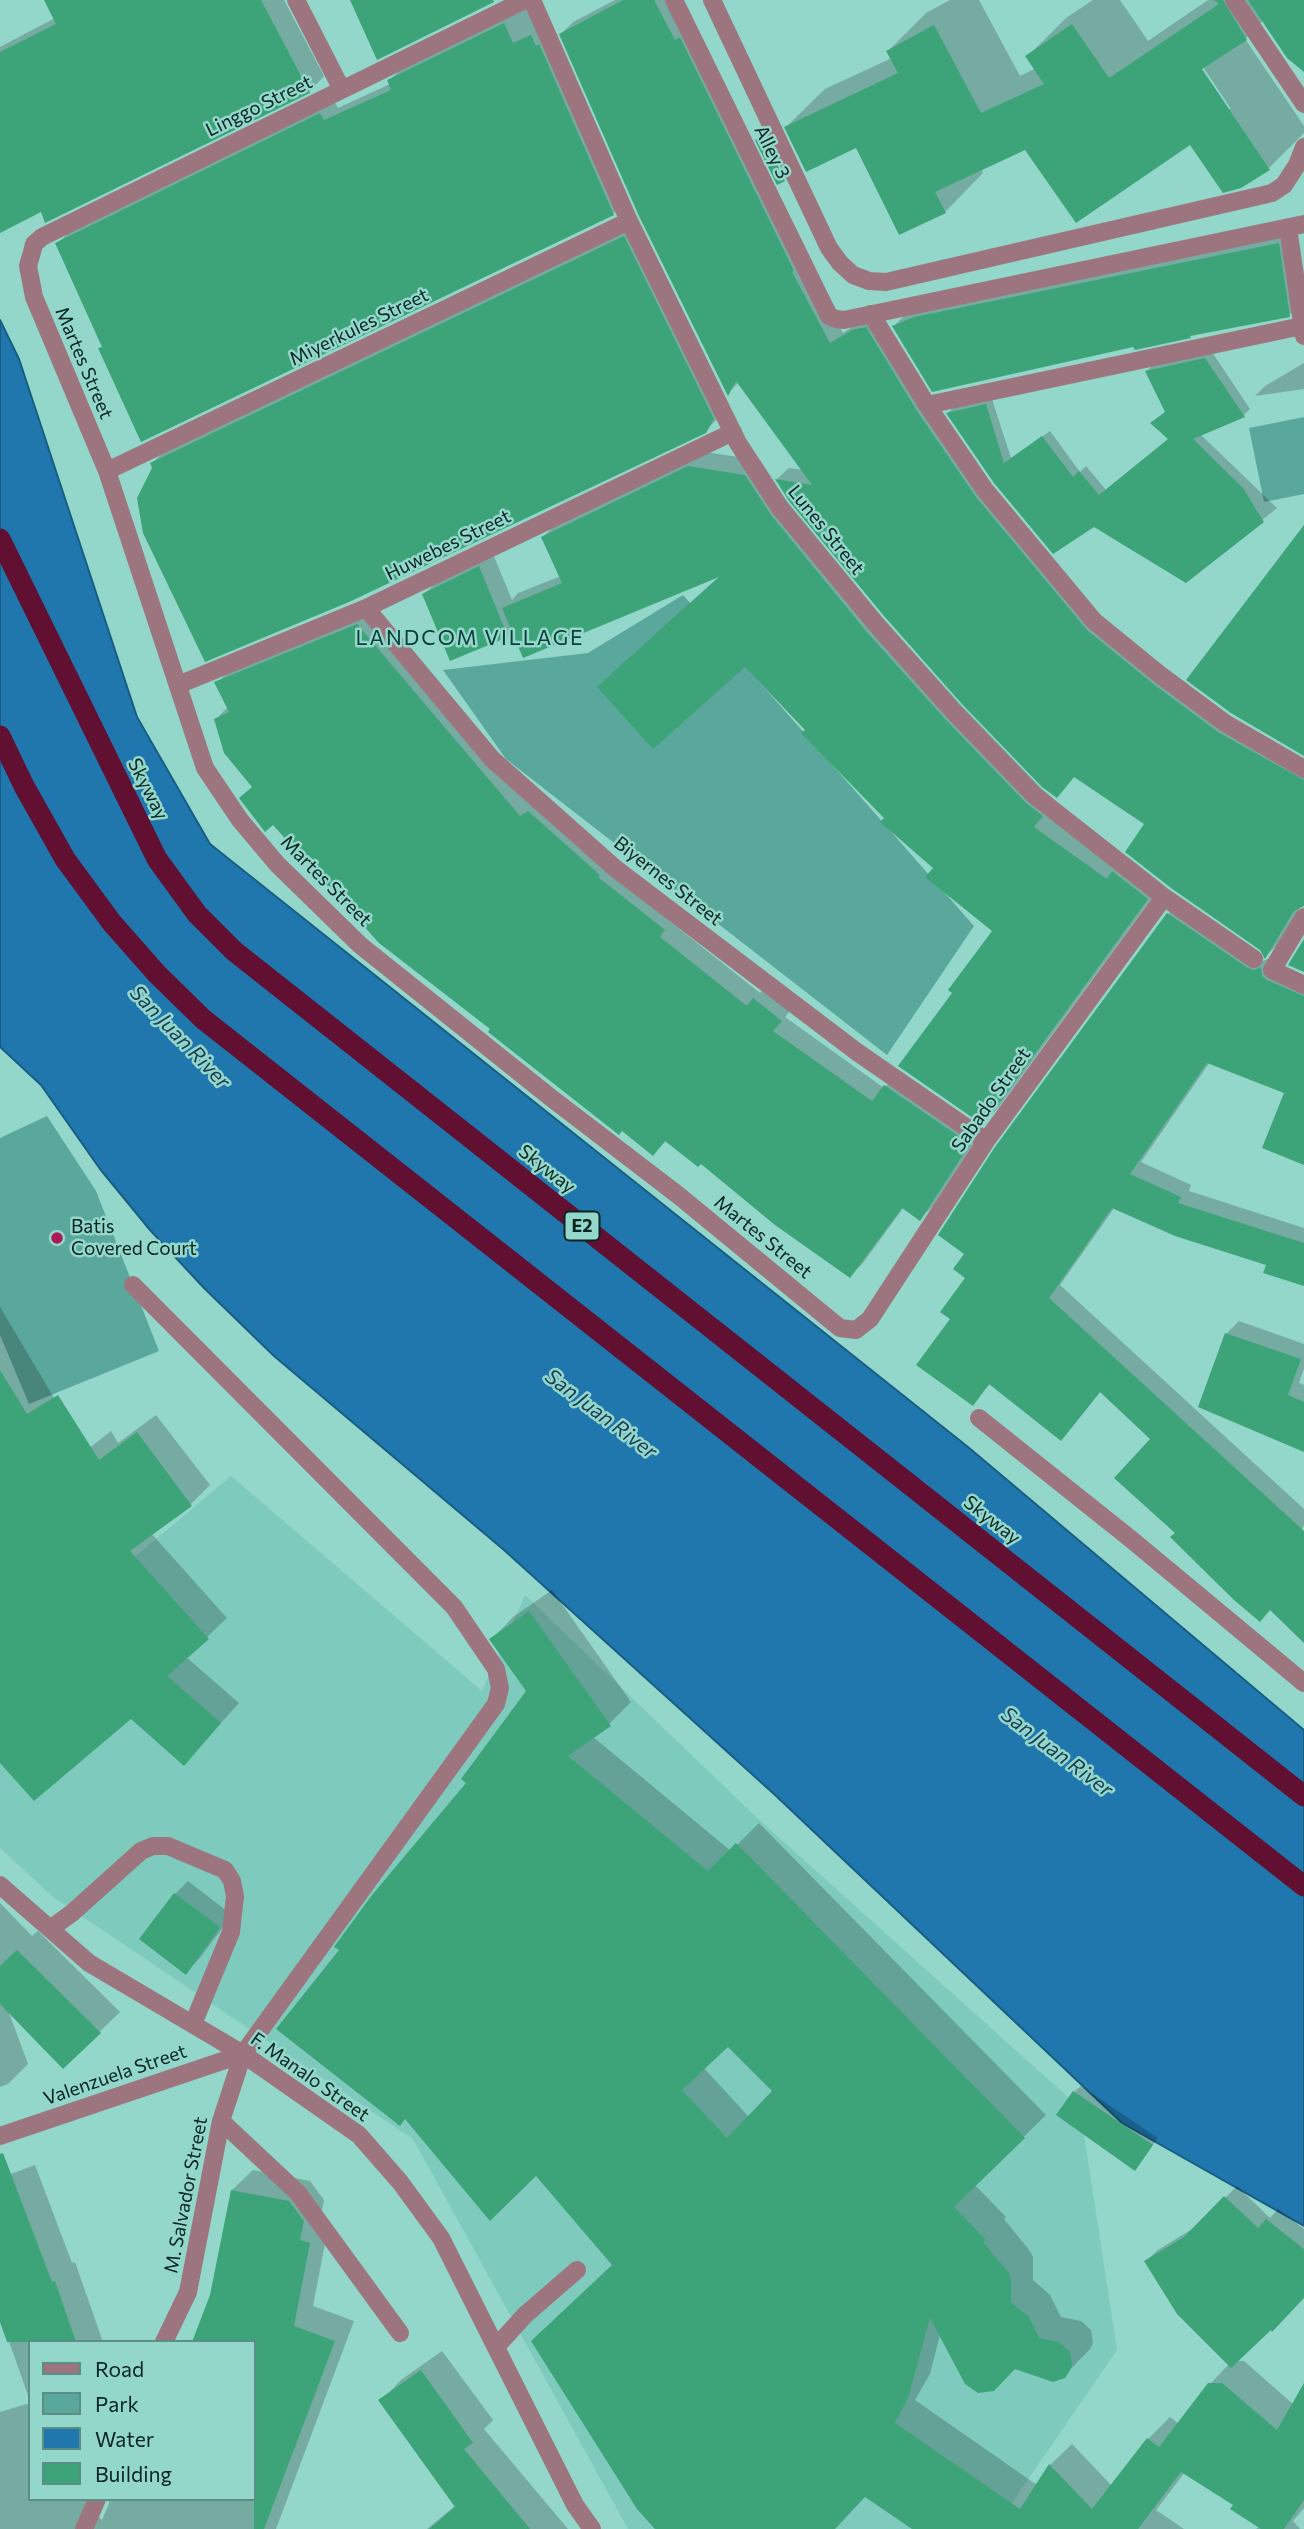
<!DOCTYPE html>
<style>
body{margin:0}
#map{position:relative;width:1304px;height:2529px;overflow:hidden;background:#93d6ca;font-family:Commissioner,sans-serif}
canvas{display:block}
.legend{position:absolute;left:28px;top:2340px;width:228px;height:161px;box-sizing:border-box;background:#93d6ca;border:2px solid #5b8f86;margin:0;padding:9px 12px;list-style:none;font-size:21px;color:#072420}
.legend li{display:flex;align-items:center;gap:14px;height:35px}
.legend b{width:35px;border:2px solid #5b8f86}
</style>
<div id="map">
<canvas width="1304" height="2529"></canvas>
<ul class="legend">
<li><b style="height:9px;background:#9d757f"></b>Road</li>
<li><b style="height:19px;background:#5aa89b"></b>Park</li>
<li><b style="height:19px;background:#2077ae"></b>Water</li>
<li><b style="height:19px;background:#3ca478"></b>Building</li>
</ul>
</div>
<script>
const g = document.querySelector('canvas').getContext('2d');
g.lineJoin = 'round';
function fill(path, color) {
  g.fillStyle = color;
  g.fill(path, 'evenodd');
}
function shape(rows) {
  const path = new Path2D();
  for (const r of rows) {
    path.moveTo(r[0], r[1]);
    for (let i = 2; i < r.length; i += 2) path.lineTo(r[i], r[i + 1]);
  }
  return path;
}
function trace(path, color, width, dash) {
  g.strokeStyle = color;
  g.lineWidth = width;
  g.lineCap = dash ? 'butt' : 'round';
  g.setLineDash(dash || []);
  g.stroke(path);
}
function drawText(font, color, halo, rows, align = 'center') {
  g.font = font + ' Commissioner,sans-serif';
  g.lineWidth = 5;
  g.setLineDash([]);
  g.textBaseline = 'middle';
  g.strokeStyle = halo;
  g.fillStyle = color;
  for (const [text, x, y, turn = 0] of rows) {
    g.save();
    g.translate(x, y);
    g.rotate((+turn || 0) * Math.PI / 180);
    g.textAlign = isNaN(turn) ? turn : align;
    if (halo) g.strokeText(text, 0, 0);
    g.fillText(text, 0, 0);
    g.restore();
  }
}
const built = shape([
 [231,1476,482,1691,525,1595,756,1817,1080,2108,1117,2350,994,2529,628,2529,413,2139,53,1897,0,1848,0,1670]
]);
const green = shape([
 [1304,417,1304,494,1264,502,1249,428],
 [683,595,974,926,887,1055,506,759,443,670,588,653],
 [47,1116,96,1191,159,1351,29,1404,0,1335,0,1138]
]);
const water = shape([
 [0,320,19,359,137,717,210,844,968,1447,1304,1730,1304,2226,1122,2123,774,1794,504,1550,274,1356,204,1288,150,1230,100,1169,41,1085,0,1047,0,320]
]);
const shadow = shape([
 [46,0,284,0,324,76,309,92,0,230,0,47,55,18],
 [615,0,672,0,843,333,866,318,987,484,1097,617,1231,721,1304,764,1304,904,1301,906,1277,945,1266,956,1147,823,1075,776,1057,796,777,479,789,468,804,470,739,382,728,393,561,34,573,22],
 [950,0,979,0,1020,76,1036,68,1027,57,1066,18,1093,0,1120,0,1148,41,1208,0,1304,0,1304,70,1263,21,1245,39,1304,126,1304,133,1269,168,1191,143,1026,148,981,169,983,173,945,212,857,146,786,127,825,89,892,58,888,51,926,13],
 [1199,61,1231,109,1227,109,1196,63],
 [535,2,627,200,613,214,103,346,57,244,71,230,334,101,338,108,390,84,389,81,403,67],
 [638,224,719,417,705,431,154,468,152,463,166,450],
 [1292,230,1302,302,1289,315,1194,333,1191,336,1136,348,1134,345,894,326,907,313],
 [1212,352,1250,409,1244,415,1200,434,1277,508,1186,581,1094,525,1053,552,948,413,954,407,992,399,1011,458,1050,431,1080,472,1086,466,1106,490,1170,438,1166,411,1147,371,1153,365],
 [1304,363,1304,389,1255,396,1265,386],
 [704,452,760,460,786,500,881,616,960,704,1041,788,1056,801,1048,811,1122,864,1128,857,1162,884,998,1108,983,1123,955,992,994,930,886,818,745,664,614,672,723,573,513,630,507,635,451,658,424,594,438,581,493,554,512,600,518,593,561,576,543,537,558,522],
 [371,612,534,803,672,923,760,993,767,986,794,1007,785,1017,884,1088,899,1073,982,1130,933,1206,920,1219,904,1207,863,1263,850,1276,701,1162,667,1140,653,1154,493,1029,253,786,216,719,228,707,217,683,230,670],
 [1180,902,1264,958,1260,962,1273,957,1274,963,1304,979,1304,1163,1286,1092,1210,1062,1141,1162,1191,1185,1189,1191,1304,1228,1304,1284,1268,1264,1115,1207,1060,1285,1304,1509,1304,1525,1274,1597,1304,1572,1304,1641,1270,1608,1177,1533,1153,1439,1101,1391,1072,1427,991,1383,973,1403,953,1318,967,1277,1168,914],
 [0,1307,63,1413,0,1460],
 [1239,1321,1304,1344,1304,1368,1299,1383,1304,1385,1304,1450,1200,1406,1227,1333],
 [156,1415,210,1485,191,1504,151,1533,227,1618,186,1657,239,1703,184,1764,131,1716,0,1760,0,1518,111,1431,118,1443],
 [552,1590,631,1702,609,1724,592,1736,731,1851,759,1823,1046,2115,975,2185,1006,2217,1004,2219,1030,2251,1033,2257,1033,2280,1050,2295,1061,2317,1081,2321,1091,2330,1093,2342,1091,2348,1064,2376,940,2335,930,2374,915,2400,1037,2485,1050,2465,1072,2444,1112,2486,1148,2439,1170,2417,1179,2424,1210,2384,1229,2364,1146,2261,1158,2250,1197,2226,1237,2186,1270,2218,1278,2209,1304,2229,1304,2296,1235,2361,1244,2361,1294,2405,1304,2395,1304,2508,1293,2521,1300,2529,1256,2529,1260,2526,1235,2505,1185,2472,1156,2510,1184,2529,915,2529,866,2495,833,2529,657,2529,614,2265,468,1783,528,1691,492,1639,513,1617],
 [728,2044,774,2091,749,2117,703,2067],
 [188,1881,232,1915,199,1959,186,1972,175,1894],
 [0,1903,32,1936,38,1931,120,2012,63,2067,8,2010,28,2064,8,2084,0,2087],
 [1081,2086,1158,2138,1135,2169,1074,2092],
 [35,2165,72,2263,75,2262,103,2342,30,2342,30,2401,0,2316,0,2178],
 [253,2170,310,2181,324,2200,320,2220,329,2223,313,2306,354,2321,276,2529,0,2529,0,2412,30,2403,30,2499,95,2499,92,2510,102,2520,109,2504,109,2499,254,2499,254,2342,212,2295,232,2190],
 [442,2351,493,2420,484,2429,568,2529,427,2529,456,2505,381,2401,401,2380]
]);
const building = shape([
 [44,0,261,0,310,93,45,223,41,212,0,233,0,52,56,24],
 [350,0,493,0,494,2,377,60],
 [623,0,654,0,675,40,680,37,794,271,792,272,830,343,852,330,866,327,917,411,976,497,1087,630,1152,683,1218,732,1304,780,1304,906,1294,911,1265,959,1260,950,1171,888,1125,852,1144,824,1074,777,1057,798,1042,787,961,703,884,616,789,501,775,479,812,485,736,381,728,396,639,216,559,34],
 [1214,0,1223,0,1247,40,1202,69,1270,170,1241,188,1223,193,1190,145,1076,223,1025,150,935,192,946,213,899,235,856,148,806,172,784,127,898,73,886,51,934,25,981,113,1044,84,1025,56,1072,24,1109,78,1219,4],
 [1248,0,1304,0,1304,72,1287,58],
 [504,23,513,43,531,35,536,46,539,44,614,215,141,442,98,348,102,347,55,243,320,113,324,120,391,90,387,80],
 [764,136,785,181,777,185,755,140],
 [624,236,714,419,706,433,349,602,205,662,143,533,137,498,152,468,150,463],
 [1279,243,1290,317,1190,336,1191,338,1135,350,1133,347,932,392,892,326,914,317],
 [1205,358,1245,417,1193,439,1243,488,1264,522,1186,583,1094,527,1053,554,994,483,946,413,986,404,1004,463,1042,436,1073,477,1079,471,1099,495,1168,439,1150,423,1165,412,1145,371],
 [688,466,745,475,771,515,866,631,945,719,1026,803,1043,816,1034,827,1107,879,1112,871,1148,899,983,1125,898,1066,952,993,948,990,992,931,925,877,933,868,880,822,884,818,801,733,805,730,745,667,653,749,597,687,719,577,523,658,502,608,562,583,541,537],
 [1304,525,1304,756,1231,713,1186,680],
 [479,566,508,637,450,661,422,594],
 [357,624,520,816,528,811,600,875,598,877,665,930,660,937,747,1006,753,998,782,1021,773,1031,872,1101,884,1085,970,1144,920,1221,902,1208,850,1278,775,1225,701,1164,698,1167,665,1141,653,1156,622,1131,619,1135,488,1032,490,1029,379,943,273,825,265,832,239,798,252,787,224,753,214,719,229,712,214,682],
 [1167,913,1248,968,1254,970,1261,967,1262,976,1267,980,1304,996,1304,1165,1262,1148,1284,1093,1207,1063,1130,1174,1181,1197,1178,1203,1304,1243,1304,1286,1263,1273,1266,1265,1175,1236,1112,1208,1049,1298,1304,1531,1304,1643,1270,1610,1260,1622,1234,1600,1170,1537,1175,1533,1114,1478,1150,1439,1100,1392,1061,1441,989,1384,973,1406,916,1365,950,1319,940,1312,965,1278,953,1269,964,1254,938,1235,995,1147],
 [1304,939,1304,972,1288,965],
 [1225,1333,1301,1359,1288,1395,1304,1402,1304,1452,1198,1407],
 [0,1370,27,1414,58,1395,99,1460,137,1432,192,1506,130,1551,209,1639,167,1676,221,1723,184,1766,131,1719,34,1801,0,1763],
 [529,1611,611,1726,568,1756,708,1871,736,1843,1025,2138,954,2207,986,2240,983,2242,1009,2273,1011,2280,1011,2302,1029,2317,1039,2338,1059,2342,1070,2352,1072,2365,1069,2372,1065,2378,1053,2382,1015,2369,994,2391,978,2393,965,2384,930,2318,908,2398,895,2423,1020,2509,1049,2464,1092,2509,1147,2438,1159,2447,1208,2383,1222,2383,1277,2430,1304,2383,1304,2500,1284,2529,1261,2529,1230,2509,1233,2505,1181,2472,1138,2529,912,2529,865,2497,835,2529,655,2529,637,2509,531,2341,612,2265,536,2176,490,2221,405,2119,400,2126,276,2029,339,1950,334,1947,372,1895,466,1783,461,1779,526,1691,489,1639],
 [728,2047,772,2091,727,2138,682,2090],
 [174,1893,220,1927,186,1975,139,1939],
 [17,1950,101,2033,63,2069,0,2004,0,1966],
 [1073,2091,1153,2145,1135,2171,1056,2115],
 [3,2153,52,2282,55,2281,76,2342,7,2342,0,2322,0,2154],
 [231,2190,289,2201,304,2221,300,2240,310,2243,294,2326,335,2341,264,2529,254,2529,254,2342,192,2342,210,2295],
 [1224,2196,1258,2228,1266,2219,1304,2249,1304,2298,1272,2332,1271,2330,1231,2368,1177,2314,1144,2261,1184,2237],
 [421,2370,473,2443,464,2449,530,2529,429,2529,455,2507,378,2400]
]);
const minor = shape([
 [296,0,341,88],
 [525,0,42,237,34,244,32,252,28,266,34,297,107,471,205,768,240,820,277,864,360,945,550,1097,678,1195,840,1328,856,1330,870,1319,986,1141,1164,897],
 [532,0,629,221,738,443,780,508,875,623,953,711,1034,795,1164,897,1254,959],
 [674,0,829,316,836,319,844,320,1304,224],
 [712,0,829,248,840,263,853,275,869,281,886,282,1272,193,1284,185,1297,165,1304,147],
 [1234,0,1304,104],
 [1288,228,1304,336],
 [871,314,927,405,985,490,1094,621,1159,674,1225,723,1304,769],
 [927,405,1302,326],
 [107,471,629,221],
 [366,608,492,759,616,869,857,1052,986,1141],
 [178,685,366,608,733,432],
 [1304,917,1272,970,1304,985],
 [133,1285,454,1607,496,1669,500,1688,496,1704,243,2054,221,2121,188,2292,164,2342],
 [979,1418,1132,1540,1304,1683],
 [0,1885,89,1963,243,2054,359,2135,400,2182,441,2238,575,2505,592,2529],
 [50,1929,72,1913,141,1851,153,1846,168,1846,225,1870,232,1881,235,1896,231,1932,193,2024],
 [221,2121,298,2193,400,2333],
 [0,2136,243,2054],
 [496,2347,525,2315,577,2270],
 [84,2529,97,2499]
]);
const highway = shape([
 [0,539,157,859,197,914,234,951,1304,1796],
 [0,736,24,786,65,859,112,923,157,974,203,1019,1304,1886]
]);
const markers = [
 [57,1238,7,"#a91a57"]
];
const shields = [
 [582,1226,35]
];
const shieldNames = [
 ["E2",582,1226]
];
const streetNames = [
 ["Linggo Street",259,106,-26],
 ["Alley 3",772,152,64],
 ["Miyerkules Street",359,327,-26],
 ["Martes Street",84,363,67],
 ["Lunes Street",826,530,51],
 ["Huwebes Street",448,545,-26],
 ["Skyway",148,789,63],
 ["Martes Street",326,881,45],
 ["Biyernes Street",668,881,38],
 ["Sabado Street",991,1100,-55],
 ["Skyway",547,1169,38],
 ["Martes Street",763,1237,39],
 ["Skyway",992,1520,38],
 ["Valenzuela Street",115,2075,-19],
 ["F. Manalo Street",310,2077,35],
 ["M. Salvador Street",186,2195,-79]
];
const poiNames = [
 ["Batis",71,1227],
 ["Covered Court",71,1249]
];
const neighbourhoodNames = [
 ["LANDCOM VILLAGE",470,638]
];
const waterNames = [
 ["San Juan River",180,1037,46],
 ["San Juan River",601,1414,37],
 ["San Juan River",1057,1752,37]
];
fill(built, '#7ecbbe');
fill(green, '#5aa89b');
fill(water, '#2077ae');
trace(water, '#185e83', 2);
fill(shadow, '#0003');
fill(building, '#3ca478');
trace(minor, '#9d757f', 18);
trace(highway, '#621031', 21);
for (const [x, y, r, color] of markers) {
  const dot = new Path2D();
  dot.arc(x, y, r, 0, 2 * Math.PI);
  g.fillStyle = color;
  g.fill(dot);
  trace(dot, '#93d6ca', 2.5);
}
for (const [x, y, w] of shields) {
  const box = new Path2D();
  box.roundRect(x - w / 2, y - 14.5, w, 29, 5);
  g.fillStyle = '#93d6ca';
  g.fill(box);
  trace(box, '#072420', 2);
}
drawText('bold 18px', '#072420', null, shieldNames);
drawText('19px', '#072420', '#93d6ca', streetNames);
drawText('19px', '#072420', '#93d6ca', poiNames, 'left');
g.letterSpacing = '2px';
drawText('21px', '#073f38', '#93d6ca', neighbourhoodNames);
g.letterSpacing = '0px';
drawText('italic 21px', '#1c3e57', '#93d6ca', waterNames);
</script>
